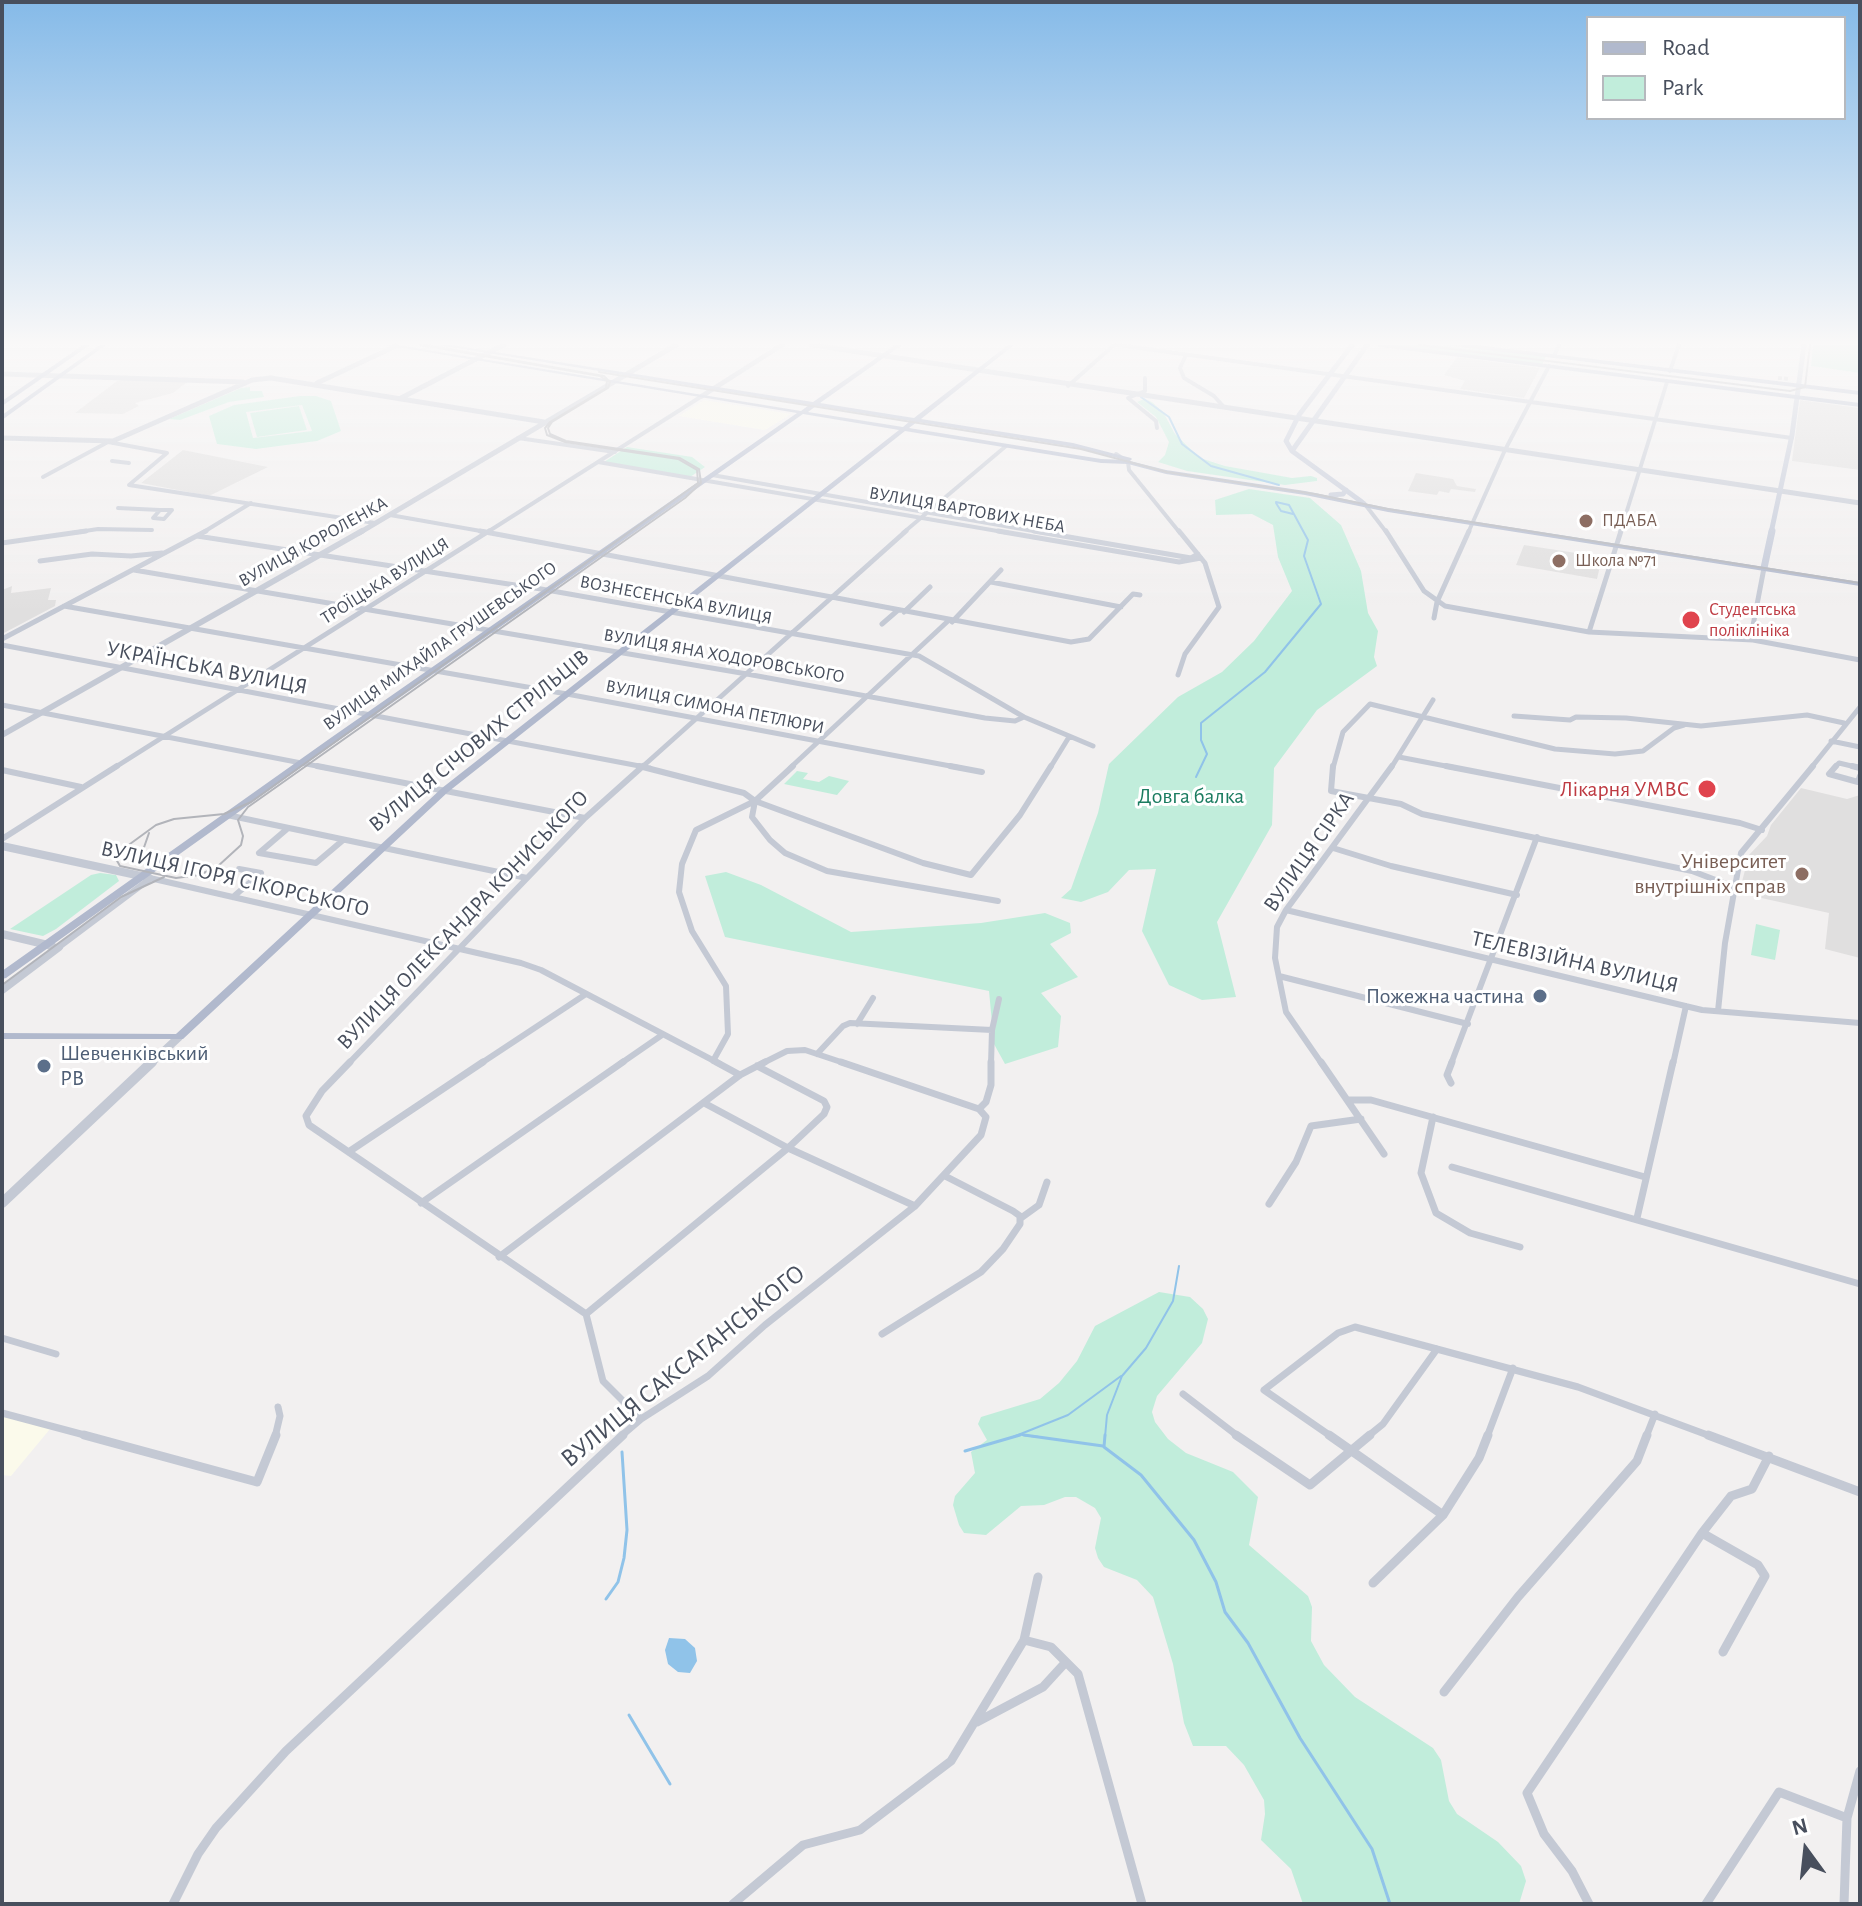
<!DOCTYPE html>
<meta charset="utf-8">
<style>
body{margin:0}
#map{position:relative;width:1862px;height:1906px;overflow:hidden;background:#f2f0f0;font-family:"Alegreya Sans",sans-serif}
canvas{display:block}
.frame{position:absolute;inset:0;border:4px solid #484f5d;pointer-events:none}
.legend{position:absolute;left:1586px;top:16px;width:260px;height:104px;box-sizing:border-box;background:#fff;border:2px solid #b6b9be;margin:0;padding:10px 14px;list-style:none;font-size:24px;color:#484f5d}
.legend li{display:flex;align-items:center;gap:16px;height:40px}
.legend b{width:40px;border:2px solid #b6b9be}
.north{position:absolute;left:1766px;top:1810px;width:80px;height:80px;-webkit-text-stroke:6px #fff;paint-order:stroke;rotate:345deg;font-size:22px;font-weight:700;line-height:32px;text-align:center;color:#484f5d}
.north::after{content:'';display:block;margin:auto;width:28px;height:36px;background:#484f5d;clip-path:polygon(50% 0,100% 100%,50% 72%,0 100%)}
</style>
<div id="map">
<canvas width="1862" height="1906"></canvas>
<div class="frame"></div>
<ul class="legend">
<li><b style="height:10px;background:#b1b9cd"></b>Road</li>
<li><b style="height:22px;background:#c1eddb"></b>Park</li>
</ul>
<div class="north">N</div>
</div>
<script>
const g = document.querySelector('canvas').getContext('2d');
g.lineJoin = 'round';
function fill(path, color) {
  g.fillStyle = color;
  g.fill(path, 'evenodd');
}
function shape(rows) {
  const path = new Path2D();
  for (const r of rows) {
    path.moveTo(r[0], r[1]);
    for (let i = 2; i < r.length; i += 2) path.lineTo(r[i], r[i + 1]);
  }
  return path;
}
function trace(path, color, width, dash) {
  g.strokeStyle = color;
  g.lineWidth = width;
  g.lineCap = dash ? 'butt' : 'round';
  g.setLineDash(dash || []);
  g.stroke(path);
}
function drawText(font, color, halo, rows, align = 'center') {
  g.font = font + ' "Alegreya Sans",sans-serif';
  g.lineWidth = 6;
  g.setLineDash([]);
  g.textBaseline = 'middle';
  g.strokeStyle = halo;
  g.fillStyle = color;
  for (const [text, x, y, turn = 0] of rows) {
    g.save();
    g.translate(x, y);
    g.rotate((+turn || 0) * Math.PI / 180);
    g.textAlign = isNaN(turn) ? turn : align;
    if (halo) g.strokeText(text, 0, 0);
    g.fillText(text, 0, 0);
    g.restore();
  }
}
const commercial = shape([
 [704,400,791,414,765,430,679,416],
 [2,1416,50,1429,11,1476,2,1475]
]);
const education = shape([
 [1457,357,1540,368,1524,398,1460,389,1465,381,1444,375],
 [125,379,189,381,173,393,135,403,139,406,123,414,75,413,117,381],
 [1800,400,1860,408,1860,470,1792,461],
 [183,450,268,467,209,496,141,483],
 [1416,473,1453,479,1457,486,1476,489,1475,492,1451,489,1449,493,1439,491,1437,495,1408,491],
 [1524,545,1602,557,1597,579,1516,565],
 [12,586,11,593,51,588,48,600,56,600,55,606,2,634,2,590],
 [1801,788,1847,799,1860,795,1860,958,1825,949,1829,913,1739,893,1749,855,1767,836,1771,825]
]);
const green = shape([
 [1388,345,1433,345,1496,352,1444,345,1455,345,1546,356,1542,365],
 [1813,345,1860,345,1860,373,1811,366],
 [250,387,250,391,262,391,264,397,229,402,180,420,169,419,241,388],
 [300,396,316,396,331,401,341,431,317,441,256,449,217,444,209,416,234,405],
 [302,405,312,431,253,438,246,412],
 [1144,399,1152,402,1163,412,1175,434,1200,458,1225,466,1292,478,1311,476,1317,478,1317,481,1285,485,1187,471,1158,462,1165,455,1169,442,1156,417,1137,402],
 [299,406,307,430,257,437,250,413],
 [627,447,692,457,705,467,690,477,604,462],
 [1249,489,1310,498,1341,525,1361,571,1368,613,1378,631,1374,657,1377,666,1317,710,1274,768,1272,825,1217,922,1236,997,1202,1000,1169,985,1142,931,1156,869,1129,870,1108,892,1081,902,1061,898,1071,889,1098,813,1109,764,1178,697,1222,672,1254,641,1292,591,1278,557,1273,525,1252,514,1216,515,1215,500],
 [797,771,808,773,803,779,819,782,829,776,849,781,837,795,784,784],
 [726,872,761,885,851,932,981,923,1045,913,1070,923,1071,933,1050,944,1078,977,1041,993,1061,1016,1058,1047,1005,1064,994,1044,989,991,725,937,705,876],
 [100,873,116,875,119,881,56,929,43,936,10,929,91,875],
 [1756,924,1780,930,1775,960,1751,955],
 [1159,1292,1190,1297,1203,1309,1208,1319,1202,1343,1157,1396,1152,1412,1155,1422,1168,1439,1186,1453,1233,1472,1258,1497,1249,1545,1308,1596,1312,1607,1311,1641,1324,1665,1355,1697,1433,1748,1441,1760,1449,1801,1457,1814,1498,1842,1521,1866,1526,1881,1519,1904,1303,1904,1291,1869,1261,1840,1265,1814,1264,1800,1244,1765,1226,1746,1193,1746,1184,1723,1173,1664,1153,1597,1137,1580,1104,1567,1098,1558,1095,1548,1101,1518,1095,1508,1076,1497,1065,1497,1044,1505,1021,1506,986,1535,964,1533,959,1525,953,1505,955,1496,975,1473,971,1452,987,1440,978,1424,981,1417,1040,1399,1059,1383,1077,1361,1095,1326]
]);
const water = shape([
 [669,1638,685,1639,695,1648,697,1661,690,1673,678,1672,668,1664,665,1650]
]);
const streamFar1 = shape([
 [1141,397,1169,417,1182,444,1211,466,1279,485],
 [1276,503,1281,511,1293,514],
 [1196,777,1207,754,1201,740,1201,723,1265,672,1321,604,1304,556,1308,540,1289,505,1276,502],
 [1022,1435,1039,1437],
 [1013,1437,1068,1415,1121,1376],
 [1105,1437,1107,1415,1122,1376,1146,1348,1173,1301,1179,1266]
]);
const stream = shape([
 [1024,1435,1103,1446],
 [1105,1435,1104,1447,1141,1475,1194,1540,1216,1582,1225,1612,1248,1643,1300,1738,1372,1849,1390,1904],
 [965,1451,1020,1435],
 [606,1599,618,1582,624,1558,627,1530,622,1452],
 [629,1715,670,1784]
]);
const minorTunnel = shape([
 [1778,378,1789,379]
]);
const minorFar4 = shape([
 [1117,345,1792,438],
 [1186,355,1180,368,1184,378,1214,396,1223,406],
 [1554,356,1559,345],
 [1670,371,1679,345],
 [1145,378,1145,391,1128,398,1156,421,1157,428],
 [1068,386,1114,345],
 [518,438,615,452],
 [1116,454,1128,462,1129,470,1180,533],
 [112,461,129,463],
 [598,462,1009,533],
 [712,475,1045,533],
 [43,477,108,442,167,453,129,485,375,523],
 [1364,503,1387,533],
 [118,508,160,510],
 [160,510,172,510,164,519,153,518,160,510],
 [390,515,492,533],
 [72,533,98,529,152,530],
 [202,533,251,503],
 [486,533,702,396],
 [903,533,1006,446],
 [1468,533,1505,450,1549,366],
 [1620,533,1667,382]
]);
const minorFar3 = shape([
 [480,531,1071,642,1089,639,1133,594,1140,595],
 [998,531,1179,562,1201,558],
 [1034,531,1191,558,1198,554],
 [1386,531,1424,591,1445,606,1589,632,1753,640,1860,660],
 [197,536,541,589,919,656,1024,717,1093,746],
 [2,543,86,531],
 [40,561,92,554,131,556,162,553],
 [134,570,747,674,985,718,1015,721,1024,717],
 [991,582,1121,607],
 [64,606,567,694,961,768],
 [904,612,930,587],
 [1434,618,1437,602,1469,531],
 [952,622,1001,570],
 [882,624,897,611],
 [1589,632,1621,531],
 [2,639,206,531],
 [1753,640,1751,636,1764,568],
 [2,645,650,768],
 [1178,675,1185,654,1219,607,1205,563,1179,531],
 [2,705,327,768],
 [1514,716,1570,720,1576,717,1626,718,1701,726,1807,715,1844,723],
 [1831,741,1860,747],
 [1399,757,1456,768],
 [114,768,489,531],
 [641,768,906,531],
 [790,768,948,621],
 [1050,768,1069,737],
 [1333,768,1343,732,1370,704,1555,749,1615,754,1643,751,1674,728,1684,725],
 [1391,768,1433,700],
 [1811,768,1860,707],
 [1834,768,1839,763,1860,768]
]);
const minorFar2 = shape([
 [317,766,585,818],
 [639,766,744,793,755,801,752,817,770,840,785,853,827,871,998,901],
 [950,766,982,772],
 [1333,766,1331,791,1401,804,1422,814,1692,871,1734,887],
 [1446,766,1740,823,1762,830],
 [1836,766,1829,774,1858,782,1860,776],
 [1852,766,1860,768],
 [2,770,81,787],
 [755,801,923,863,971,875,1020,815,1051,766],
 [227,815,527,878],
 [287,829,259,853,316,863,342,841],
 [2,839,117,766],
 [1333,848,1391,866,1517,895],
 [141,876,521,963,541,970,720,1064],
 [233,897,261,873,239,869],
 [1286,910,1702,1010,1860,1023],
 [59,947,151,878],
 [1279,976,1468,1024],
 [1718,1011,1725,943,1741,853,1813,766],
 [857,1024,873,998],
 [992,1030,999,999],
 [817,1054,843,1026,850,1023,992,1030,991,1064],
 [713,1061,728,1034,726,986,692,931,679,892,682,864,696,830,755,801,793,766],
 [348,1064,585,818,643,766],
 [480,1064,586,994],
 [620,1064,662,1035],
 [761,1064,787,1051,805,1050,847,1064],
 [1322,1064,1286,1012,1275,958,1277,927,1286,910,1392,766],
 [1451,1064,1537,837],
 [1673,1064,1686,1006]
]);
const minorFar1 = shape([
 [350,1062,322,1091,306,1116,309,1125,586,1314,603,1381,641,1419],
 [716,1062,740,1075],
 [841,1062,979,1109],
 [1321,1062,1384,1154],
 [1451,1083,1447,1075,1452,1062],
 [1348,1100,1371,1100,1645,1177],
 [706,1104,788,1148,915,1206],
 [979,1109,986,1102,991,1085,991,1062],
 [1433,1117,1421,1173,1436,1213,1470,1233,1520,1247],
 [350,1151,483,1062],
 [1452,1167,1860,1284],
 [421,1203,623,1062],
 [1269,1204,1296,1162,1311,1126,1361,1119],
 [1021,1218,1039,1205,1047,1182],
 [1637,1218,1673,1062],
 [499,1257,740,1075,765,1062],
 [586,1314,788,1148,824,1114,827,1107,824,1101,757,1066],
 [882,1334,981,1272,1003,1249,1020,1224,1020,1216,1013,1211,945,1176],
 [2,1338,56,1354],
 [1183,1394,1239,1437],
 [2,1413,92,1437],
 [275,1437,280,1416,278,1407],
 [620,1437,641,1419,708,1376,765,1325,915,1206,981,1135,986,1117,979,1109],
 [1332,1437,1264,1390,1338,1333,1355,1327,1578,1387,1713,1437],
 [1367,1437,1383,1424,1437,1349],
 [1487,1437,1513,1368],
 [1646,1437,1655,1414]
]);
const minor = shape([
 [84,1435,257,1482,276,1435],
 [1236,1435,1310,1485,1370,1435],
 [1329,1435,1443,1515],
 [1708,1435,1860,1492],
 [1702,1533,1758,1565,1765,1576,1723,1652],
 [1038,1577,1024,1640,1051,1647,1078,1674,1142,1904],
 [1373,1583,1443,1515,1479,1458,1488,1435],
 [1444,1692,1518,1597,1637,1461,1647,1435],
 [977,1722,1043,1687,1065,1663],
 [173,1904,198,1854,216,1828,286,1751,623,1435],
 [733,1904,803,1845,860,1830,951,1761,1024,1640],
 [1589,1904,1572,1871,1544,1834,1527,1793,1702,1533,1731,1496,1752,1489,1769,1456],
 [1706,1904,1779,1792,1847,1818],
 [1844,1904,1847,1818,1860,1771]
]);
const tertiaryFar3 = shape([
 [812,345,1860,503],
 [2,374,243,382],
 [317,383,396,346],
 [702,396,782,345],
 [401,398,476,359],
 [2,438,113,441,252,380,271,378,544,422],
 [359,533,676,345]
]);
const tertiaryFar2 = shape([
 [2,735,362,531]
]);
const tertiaryFar1 = shape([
 [2,846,141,876],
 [2,934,52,946],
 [2,990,59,947],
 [150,1064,179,1037]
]);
const tertiary = shape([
 [2,1203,152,1062]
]);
const secondaryFar1 = shape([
 [1352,345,1299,415,1286,441,1292,451,1362,502],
 [476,359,504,345],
 [1292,451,1367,345],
 [1331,495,1343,494,1346,490],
 [1771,533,1792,435,1804,345]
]);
const secondary = shape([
 [1764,568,1772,531]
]);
const primary = shape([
 [83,345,90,345,2,406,2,401,83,345],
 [100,345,106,345,2,420,2,415,100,345],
 [384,345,397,345,801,411,809,405,438,345,451,345,813,402,895,345,902,345,820,403,914,418,1008,345,1014,345,921,419,1073,443,1131,458,1132,459,1130,461,1166,470,1305,491,1388,508,1860,582,1860,586,1388,512,1305,495,1166,474,1128,464,1101,463,905,431,448,792,183,1039,2,1039,2,1033,176,1034,442,788,899,430,803,414,338,741,6,978,2,979,2,971,332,737,797,413,384,345],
 [816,406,910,421,903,427,808,412,816,406],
 [917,422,1073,447,1126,460,1101,459,909,428,917,422],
 [1377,345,1393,345,1860,403,1860,407,1380,347,1377,345],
 [1460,345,1476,345,1860,391,1860,395,1463,347,1460,345]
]);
const tram = shape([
 [420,345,600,376,607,381,606,388,550,422,545,428,547,435,565,442,678,459,697,470,698,483,251,802,224,814,174,819,156,825,119,852,116,859,120,866,176,878,199,875,217,867,241,845,243,836,238,820,248,807,685,498,701,483,699,469,680,458,566,441,550,434,548,428,552,422,608,388,610,382,604,376,426,345],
 [1419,345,1790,391,1805,387,1810,345],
 [599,372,1081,449,1167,472,1315,494,1388,509,1860,583],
 [141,856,149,833],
 [2,985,121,897,164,877]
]);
const markers = [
 [1586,521,8,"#8d6e63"],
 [1559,561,8,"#8d6e63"],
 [1691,620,10,"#e0444e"],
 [1707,789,10,"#e0444e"],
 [1802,874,8,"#8d6e63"],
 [1540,996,8,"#5c6f8a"],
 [44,1066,8,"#5c6f8a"]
];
const farStreetnames = [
 ["ВУЛИЦЯ ВАРТОВИХ НЕБА",967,510,10],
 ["ВУЛИЦЯ КОРОЛЕНКА",313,542,-29],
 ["ТРОЇЦЬКА ВУЛИЦЯ",385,581,-32],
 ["ВОЗНЕСЕНСЬКА ВУЛИЦЯ",676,600,11],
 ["ВУЛИЦЯ МИХАЙЛА ГРУШЕВСЬКОГО",440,646,-35],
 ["ВУЛИЦЯ ЯНА ХОДОРОВСЬКОГО",724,656,10],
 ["ВУЛИЦЯ СИМОНА ПЕТЛЮРИ",715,707,11]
];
const farEducationnames = [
 ["ПДАБА",1602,521],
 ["Школа №71",1575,561]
];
const farHealthnames = [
 ["Студентська",1709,610],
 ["поліклініка",1709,631]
];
const streetNames = [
 ["УКРАЇНСЬКА ВУЛИЦЯ",207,668,11],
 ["ВУЛИЦЯ СІЧОВИХ СТРІЛЬЦІВ",479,741,-39],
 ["ВУЛИЦЯ СІРКА",1309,852,-55],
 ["ВУЛИЦЯ ІГОРЯ СІКОРСЬКОГО",235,879,13],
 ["ВУЛИЦЯ ОЛЕКСАНДРА КОНИСЬКОГО",463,920,-46],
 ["ТЕЛЕВІЗІЙНА ВУЛИЦЯ",1575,962,13]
];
const healthNames = [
 ["Лікарня УМВС",1689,789]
];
const parkNames = [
 ["Довга балка",1191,796]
];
const educationNames = [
 ["Університет",1786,861],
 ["внутрішніх справ",1786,886]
];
const serviceNames = [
 ["Пожежна частина",1524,996],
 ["Шевченківський",60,1053,"left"],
 ["РВ",60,1078,"left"]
];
const nearStreetnames = [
 ["ВУЛИЦЯ САКСАГАНСЬКОГО",683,1366,-39]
];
fill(commercial, '#fbfaeb');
fill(education, '#e0dfdf');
fill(green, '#c1eddb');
fill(water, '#90c3e9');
trace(streamFar1, '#90c3e9', 2);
trace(stream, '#90c3e9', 3);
trace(minorTunnel, '#d0d0d3', 4, [4, 2]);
trace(minorFar4, '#c4c9d4', 4);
trace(minorFar3, '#c4c9d4', 5);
trace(minorFar2, '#c4c9d4', 6);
trace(minorFar1, '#c4c9d4', 7);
trace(minor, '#c4c9d4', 9);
trace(tertiaryFar3, '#c4c9d4', 5);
trace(tertiaryFar2, '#c4c9d4', 6);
trace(tertiaryFar1, '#c4c9d4', 8);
trace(tertiary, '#c4c9d4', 10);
trace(secondaryFar1, '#c3c9d8', 5);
trace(secondary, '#c3c9d8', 7);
fill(primary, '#b1b9cd');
trace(tram, '#b2b4ba', 2);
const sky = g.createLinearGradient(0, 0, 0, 612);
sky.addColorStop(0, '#85bae8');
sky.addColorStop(0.56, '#f9f8f8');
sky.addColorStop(1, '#f9f8f800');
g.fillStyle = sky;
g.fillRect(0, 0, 1862, 612);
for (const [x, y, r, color] of markers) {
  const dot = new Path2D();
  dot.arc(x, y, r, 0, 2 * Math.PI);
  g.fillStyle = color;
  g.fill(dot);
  trace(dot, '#fff', 3);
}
drawText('18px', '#484f5d', '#fff', farStreetnames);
drawText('18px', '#785e54', '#fff', farEducationnames, 'left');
drawText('18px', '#be3a42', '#fff', farHealthnames, 'left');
drawText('22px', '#484f5d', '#fff', streetNames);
drawText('22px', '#be3a42', '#fff', healthNames, 'right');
drawText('22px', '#1b7c60', '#fff', parkNames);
drawText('22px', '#785e54', '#fff', educationNames, 'right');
drawText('22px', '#4e5e75', '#fff', serviceNames, 'right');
drawText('26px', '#484f5d', '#fff', nearStreetnames);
</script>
